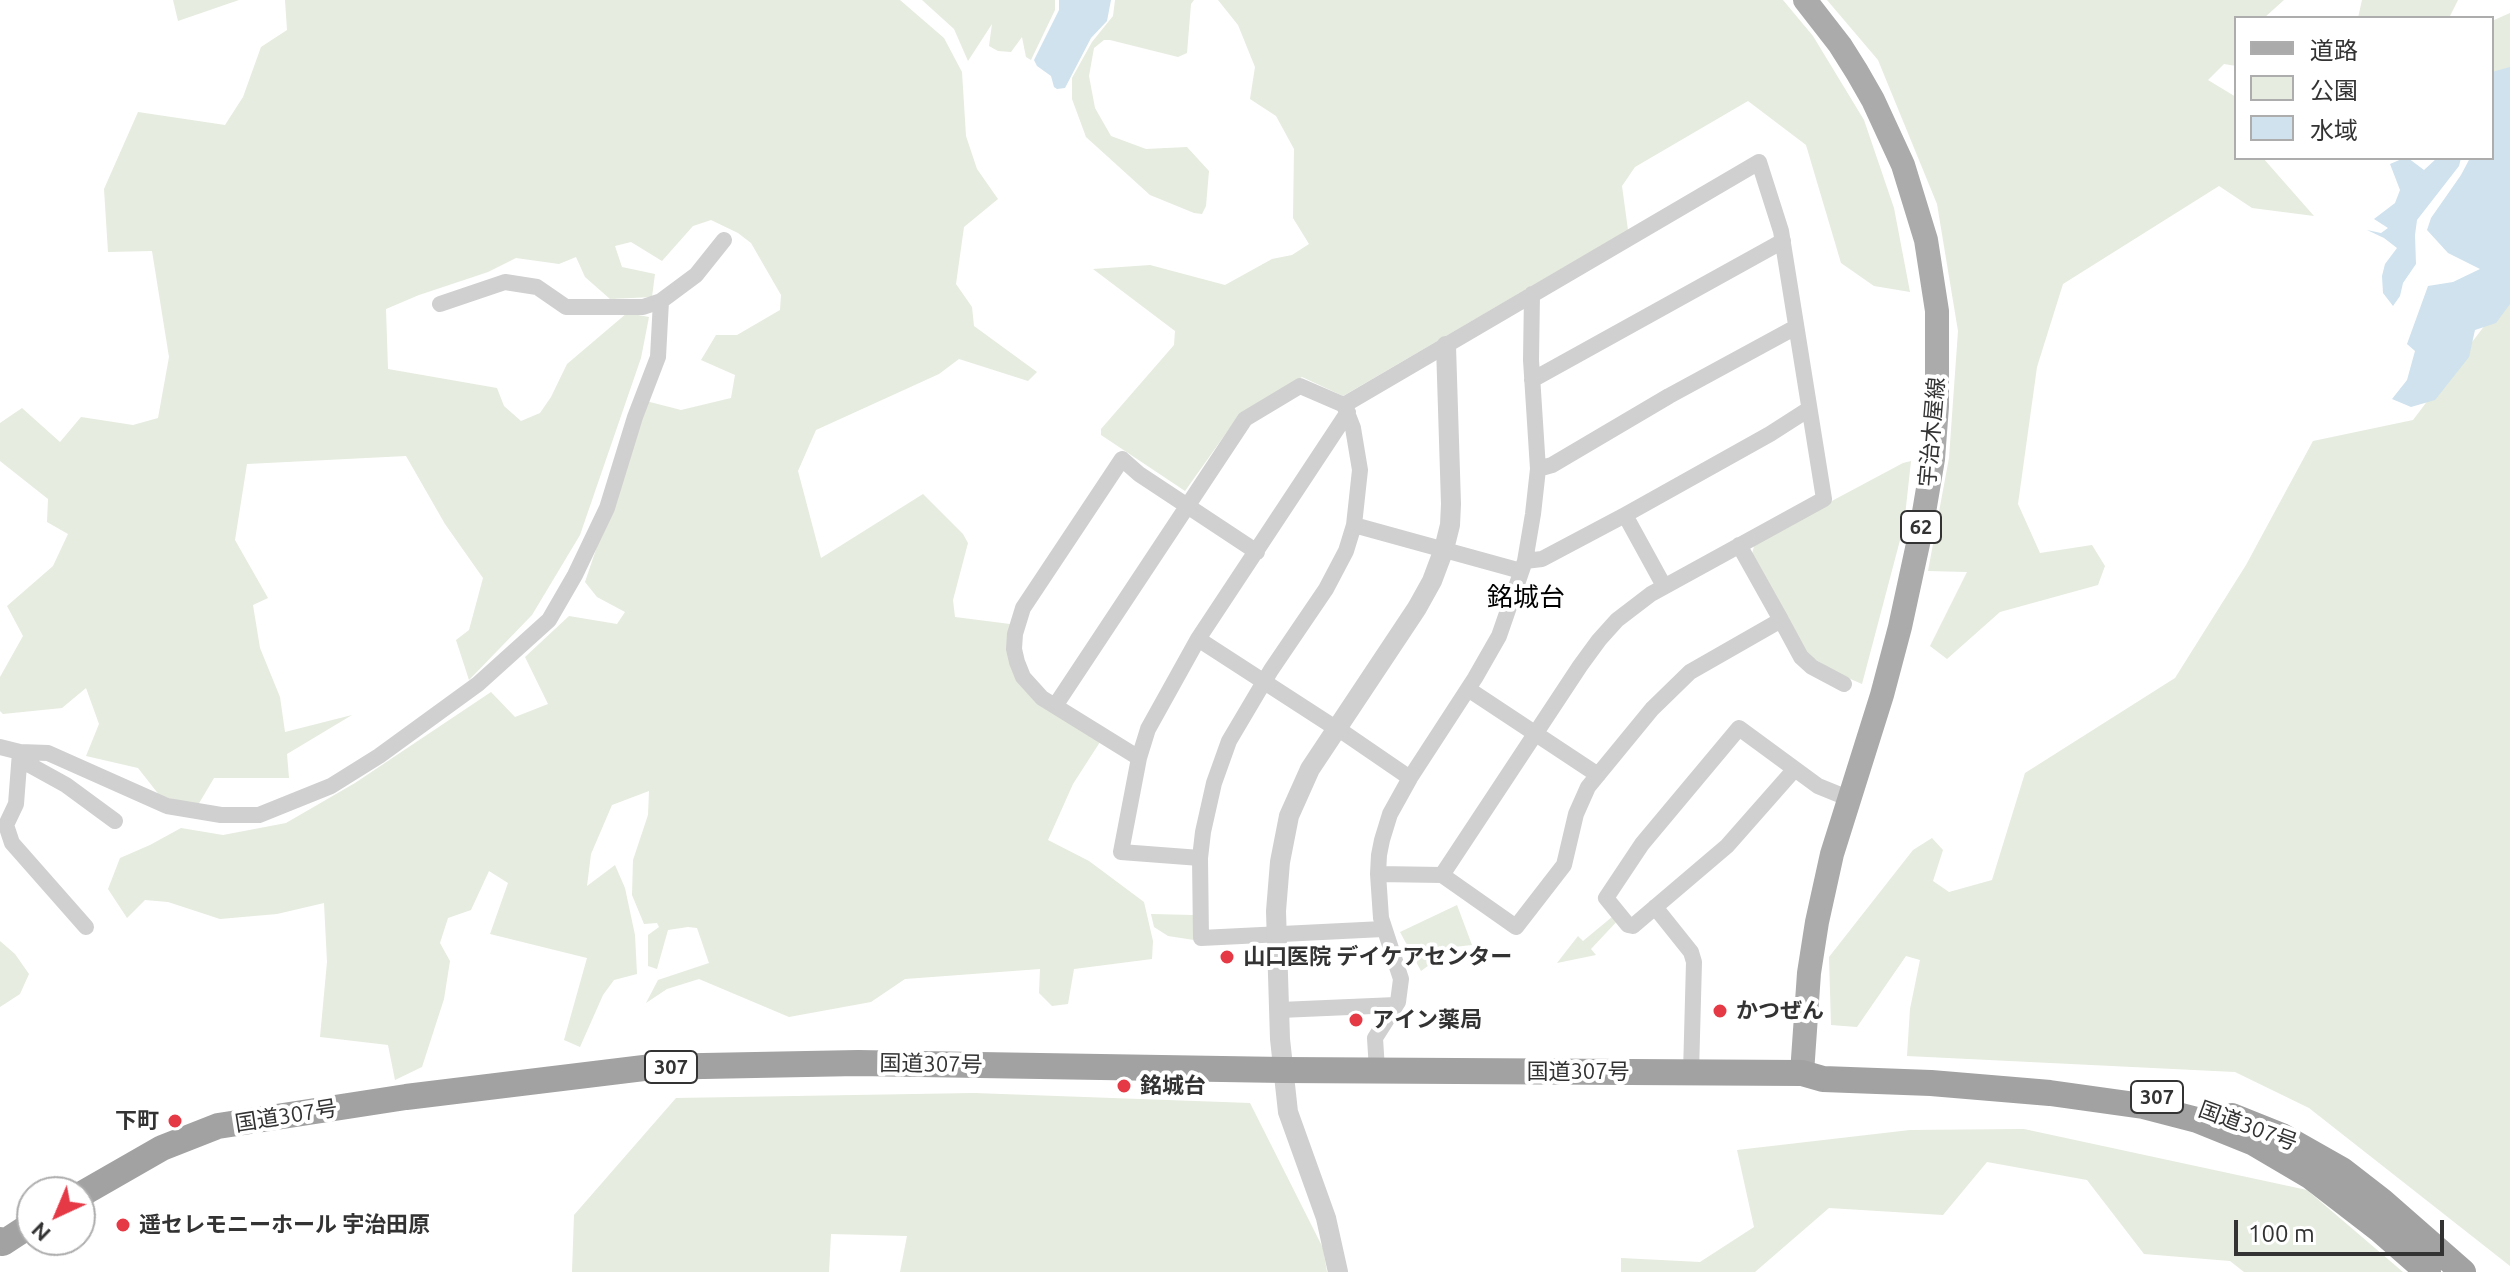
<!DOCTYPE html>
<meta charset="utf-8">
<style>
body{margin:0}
#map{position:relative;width:2510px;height:1272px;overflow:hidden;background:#fff;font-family:Ubuntu,"Noto Sans JP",sans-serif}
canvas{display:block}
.legend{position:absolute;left:2234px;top:16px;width:260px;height:144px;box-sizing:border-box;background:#fff;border:2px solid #adadad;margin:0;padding:10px 14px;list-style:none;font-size:24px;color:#333}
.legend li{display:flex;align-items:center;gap:16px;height:40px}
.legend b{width:40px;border:2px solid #adadad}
.north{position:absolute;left:16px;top:1176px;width:80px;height:80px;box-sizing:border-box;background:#fff;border:2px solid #adadad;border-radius:50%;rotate:224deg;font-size:22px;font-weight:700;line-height:32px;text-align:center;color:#333}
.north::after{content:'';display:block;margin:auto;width:28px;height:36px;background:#e63946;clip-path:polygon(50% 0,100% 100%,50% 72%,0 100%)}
.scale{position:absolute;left:2234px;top:1220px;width:210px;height:36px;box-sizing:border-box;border:4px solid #333;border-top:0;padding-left:10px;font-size:24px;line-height:28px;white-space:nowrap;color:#333;-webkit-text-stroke:6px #fff;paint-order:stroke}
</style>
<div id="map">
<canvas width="2510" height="1272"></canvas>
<ul class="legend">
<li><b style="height:10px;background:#ababab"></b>道路</li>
<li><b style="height:22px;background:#e6ecdf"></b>公園</li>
<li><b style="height:22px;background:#cfe2ee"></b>水域</li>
</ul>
<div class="north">N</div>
<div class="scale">100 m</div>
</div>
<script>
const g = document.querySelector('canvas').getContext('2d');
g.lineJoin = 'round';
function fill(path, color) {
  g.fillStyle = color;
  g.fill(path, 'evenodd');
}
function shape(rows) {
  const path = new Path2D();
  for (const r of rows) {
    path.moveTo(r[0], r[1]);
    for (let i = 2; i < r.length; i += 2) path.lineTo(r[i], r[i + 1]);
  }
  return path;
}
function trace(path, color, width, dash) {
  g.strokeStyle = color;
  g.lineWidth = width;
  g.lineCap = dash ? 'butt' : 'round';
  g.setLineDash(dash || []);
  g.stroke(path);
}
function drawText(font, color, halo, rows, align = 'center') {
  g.font = font + ' Ubuntu,"Noto Sans JP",sans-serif';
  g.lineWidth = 8;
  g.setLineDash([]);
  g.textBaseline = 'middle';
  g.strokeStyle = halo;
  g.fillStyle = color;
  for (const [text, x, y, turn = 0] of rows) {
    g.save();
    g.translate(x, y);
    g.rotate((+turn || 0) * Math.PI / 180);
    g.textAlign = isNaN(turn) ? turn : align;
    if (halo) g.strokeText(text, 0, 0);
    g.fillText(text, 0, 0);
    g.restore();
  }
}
const green = shape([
 [173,0,239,0,178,21],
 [285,0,900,0,944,38,962,72,966,136,977,169,998,199,964,227,956,284,972,307,974,326,1037,372,1028,381,959,359,939,374,816,430,798,471,821,558,923,494,963,534,968,543,953,600,955,617,1010,624,1012,665,1100,742,1073,784,1048,840,1089,861,1144,902,1153,941,1152,959,1074,969,1068,1004,1052,1006,1039,993,1040,969,905,979,871,1002,789,1017,699,979,667,989,646,1003,658,980,709,963,697,928,688,927,668,930,657,969,648,966,648,935,659,927,657,923,644,924,632,895,633,860,648,815,649,791,612,805,591,854,587,886,615,865,625,888,635,935,637,974,614,980,603,995,580,1047,564,1040,587,958,490,934,508,883,489,871,471,910,448,918,440,943,450,961,444,999,422,1067,395,1080,388,1045,320,1037,327,962,324,903,277,914,220,919,168,902,145,900,127,918,108,889,120,858,150,845,181,828,223,835,286,823,355,783,491,692,515,717,548,704,525,657,569,616,617,624,625,612,597,597,585,582,646,401,681,410,731,398,735,375,701,360,716,335,737,335,780,310,781,295,751,243,738,233,711,220,693,226,662,261,631,242,615,246,622,267,655,274,652,297,610,299,585,277,576,257,559,264,516,258,488,272,419,295,386,309,388,369,497,388,504,406,521,421,540,413,551,397,567,364,627,313,649,317,641,358,580,535,532,615,469,680,456,640,469,630,483,578,445,524,406,456,247,464,235,540,268,598,253,605,260,648,280,697,285,732,352,715,287,754,289,778,214,778,198,805,160,796,138,768,86,756,99,724,86,688,62,708,3,714,0,711,0,677,23,636,7,606,53,566,68,534,47,522,48,499,0,461,0,423,22,408,60,442,81,417,133,425,158,418,169,357,152,251,108,252,104,189,138,112,225,125,243,97,261,47,287,30],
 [922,0,1055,0,1055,10,1031,60,1026,57,1022,37,1011,52,998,51,989,46,992,24,968,61,954,29],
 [1115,0,1194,0,1191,4,1187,53,1178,57,1110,40,1104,40,1094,48,1089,76,1095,108,1111,136,1146,149,1187,147,1209,171,1206,206,1202,214,1194,213,1150,195,1086,137,1072,99,1072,78,1092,42,1113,16],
 [1218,0,1783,0,1813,36,1864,120,1894,208,1910,292,1874,286,1841,263,1806,145,1748,101,1635,167,1622,186,1628,230,1343,396,1302,377,1239,415,1185,491,1101,435,1101,429,1174,345,1175,331,1093,269,1150,265,1225,285,1272,259,1292,255,1309,244,1293,218,1294,149,1276,116,1250,99,1255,67,1238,25],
 [1827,0,2284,0,2264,18,2236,18,2236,66,2224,64,2208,80,2236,97,2236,158,2263,158,2314,216,2252,208,2219,186,2063,284,2037,367,2018,504,2040,553,2092,545,2105,566,2098,585,2000,612,1947,659,1930,646,1967,572,1928,571,1949,458,1958,331,1937,204,1878,60],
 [2362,0,2458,0,2449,18,2358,18],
 [2510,13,2510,199,2492,147,2492,21],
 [2510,292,2510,1266,2309,1108,2235,1072,1907,1056,1910,1009,1920,960,1906,956,1857,1027,1831,1025,1829,957,1913,850,1932,838,1943,850,1933,881,1949,892,1992,880,2025,773,2175,678,2246,565,2313,441,2413,420],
 [1911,461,1904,525,1862,684,1839,674,1803,652,1752,554,1755,542,1903,463],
 [1457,905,1472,945,1454,947,1421,971,1400,932],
 [1618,912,1621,917,1591,949,1596,955,1557,963,1578,936,1583,941],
 [1151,914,1193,915,1194,940,1168,936,1154,927],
 [0,941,15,954,29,974,20,994,0,1007],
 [974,1093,1250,1103,1323,1248,1327,1272,900,1272,907,1236,831,1234,829,1272,572,1272,574,1215,676,1098],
 [2024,1129,2307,1190,2403,1272,2244,1272,2230,1261,2144,1254,2087,1180,1987,1162,1943,1215,1829,1208,1755,1272,1621,1272,1621,1258,1700,1262,1754,1227,1737,1150,1910,1130]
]);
const water = shape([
 [1059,0,1111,0,1107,21,1091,38,1065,88,1057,89,1054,87,1051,76,1037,66,1034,60,1059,10],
 [2510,67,2510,304,2496,323,2475,330,2469,357,2435,400,2411,407,2392,399,2407,380,2415,351,2407,344,2428,286,2453,282,2480,269,2448,253,2427,230,2431,218,2461,175,2470,158,2492,158,2492,72],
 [2404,158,2408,158,2424,170,2437,158,2461,158,2459,166,2417,220,2415,235,2416,264,2403,283,2400,296,2393,306,2383,293,2382,276,2385,264,2397,248,2384,238,2367,230,2381,233,2388,228,2374,219,2395,203,2400,190,2390,164]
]);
const minor = shape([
 [440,304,505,282,537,287,566,307,643,307,661,301],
 [1532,380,1783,241],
 [1344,405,1759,162,1781,231,1824,499,1651,594,1617,620,1599,640,1580,666,1442,875],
 [1538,469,1552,465,1669,396,1796,327],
 [1625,515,1664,586],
 [1354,525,1521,571],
 [1525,561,1542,559,1625,515,1770,434,1809,409],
 [1781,620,1801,657,1812,667,1844,684],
 [1198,639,1337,729],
 [1468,689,1598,775],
 [1055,706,1245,419,1300,386,1344,405,1353,428,1360,470,1354,525,1346,551,1326,589,1271,670,1229,741,1214,783,1203,832,1200,858,1201,938,1383,929],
 [1337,728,1410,778],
 [0,747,20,752,48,753,167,806,221,815,259,815,331,786,379,756,478,684,549,620,575,575,607,508,635,417,658,357,661,301,696,275,724,240],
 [20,752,16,804,6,825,12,843,86,927],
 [20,752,28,764,66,785,115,821],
 [1139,758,1042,698,1023,677,1017,662,1014,649,1015,634,1023,608,1122,459,1139,474,1257,552],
 [1794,770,1727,846,1633,926,1628,925,1606,898,1642,844,1739,728,1818,786,1850,799],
 [1200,858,1121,852,1139,758,1148,729,1198,639,1348,412],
 [1378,874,1442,875,1516,927,1564,865,1576,814,1588,787,1652,709,1690,672,1781,620,1739,545],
 [1655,907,1691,952,1694,962,1691,1073],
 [1280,1010,1396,1005],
 [1377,1070,1375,1038,1398,1002,1401,979,1381,918,1378,874,1379,855,1382,840,1390,814,1410,778,1475,678,1499,636,1525,561,1533,514,1538,469,1531,360,1532,294]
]);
const tertiary = shape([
 [1338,1272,1326,1218,1288,1112,1280,1039,1276,911,1280,862,1289,816,1310,769,1417,608,1432,581,1444,549,1450,525,1451,504,1446,346]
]);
const primary = shape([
 [1802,1073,1809,973,1817,922,1832,854,1882,695,1900,627,1921,530,1933,459,1937,406,1937,311,1926,240,1903,165,1873,100,1857,72,1840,45,1805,0]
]);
const trunk = shape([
 [2232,1116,2282,1136,2342,1170,2382,1201,2463,1272],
 [80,1195,162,1148,218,1126,406,1097,652,1067,858,1063,1283,1070,1802,1073,1823,1079,1931,1083,2050,1093,2143,1106,2197,1120,2254,1143,2310,1176,2380,1230,2428,1272],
 [0,1240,3,1243,32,1224]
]);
const markers = [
 [1227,957,8,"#e63946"],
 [1720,1011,8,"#e63946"],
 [1356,1020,8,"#e63946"],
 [1124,1086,8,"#e63946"],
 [175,1121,8,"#e63946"],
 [123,1225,8,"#e63946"]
];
const shields = [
 [1921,527,40],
 [671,1067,52],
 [2157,1097,52]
];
const shieldNames = [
 ["62",1921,527],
 ["307",671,1067],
 ["307",2157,1097]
];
const streetNames = [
 ["宇治木屋線",1932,432,-85],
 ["国道307号",931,1064,1],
 ["国道307号",1578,1072],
 ["国道307号",286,1116,-9],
 ["国道307号",2248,1126,20]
];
const poiNames = [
 ["山口医院 デイケアセンター",1243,957],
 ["かつぜん",1736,1011],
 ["アイン薬局",1372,1020],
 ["銘城台",1140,1086],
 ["下町",159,1121,"right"],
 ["遥セレモニーホール 宇治田原",139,1225]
];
const quarterNames = [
 ["銘城台",1526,597]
];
fill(green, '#e6ecdf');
fill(water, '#cfe2ee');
trace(minor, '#d0d0d0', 16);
trace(tertiary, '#d0d0d0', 20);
trace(primary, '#ababab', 24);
trace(trunk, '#a2a2a2', 26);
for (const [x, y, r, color] of markers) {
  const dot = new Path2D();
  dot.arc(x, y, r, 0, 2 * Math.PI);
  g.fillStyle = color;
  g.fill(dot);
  trace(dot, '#fff', 3);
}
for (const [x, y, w] of shields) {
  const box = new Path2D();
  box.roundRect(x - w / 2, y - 16, w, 32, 6);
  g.fillStyle = '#fff';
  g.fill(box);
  trace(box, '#333', 2);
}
drawText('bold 20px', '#333', null, shieldNames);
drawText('22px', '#333', '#fff', streetNames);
drawText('bold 22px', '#333', '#fff', poiNames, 'left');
drawText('26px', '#000', '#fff', quarterNames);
</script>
